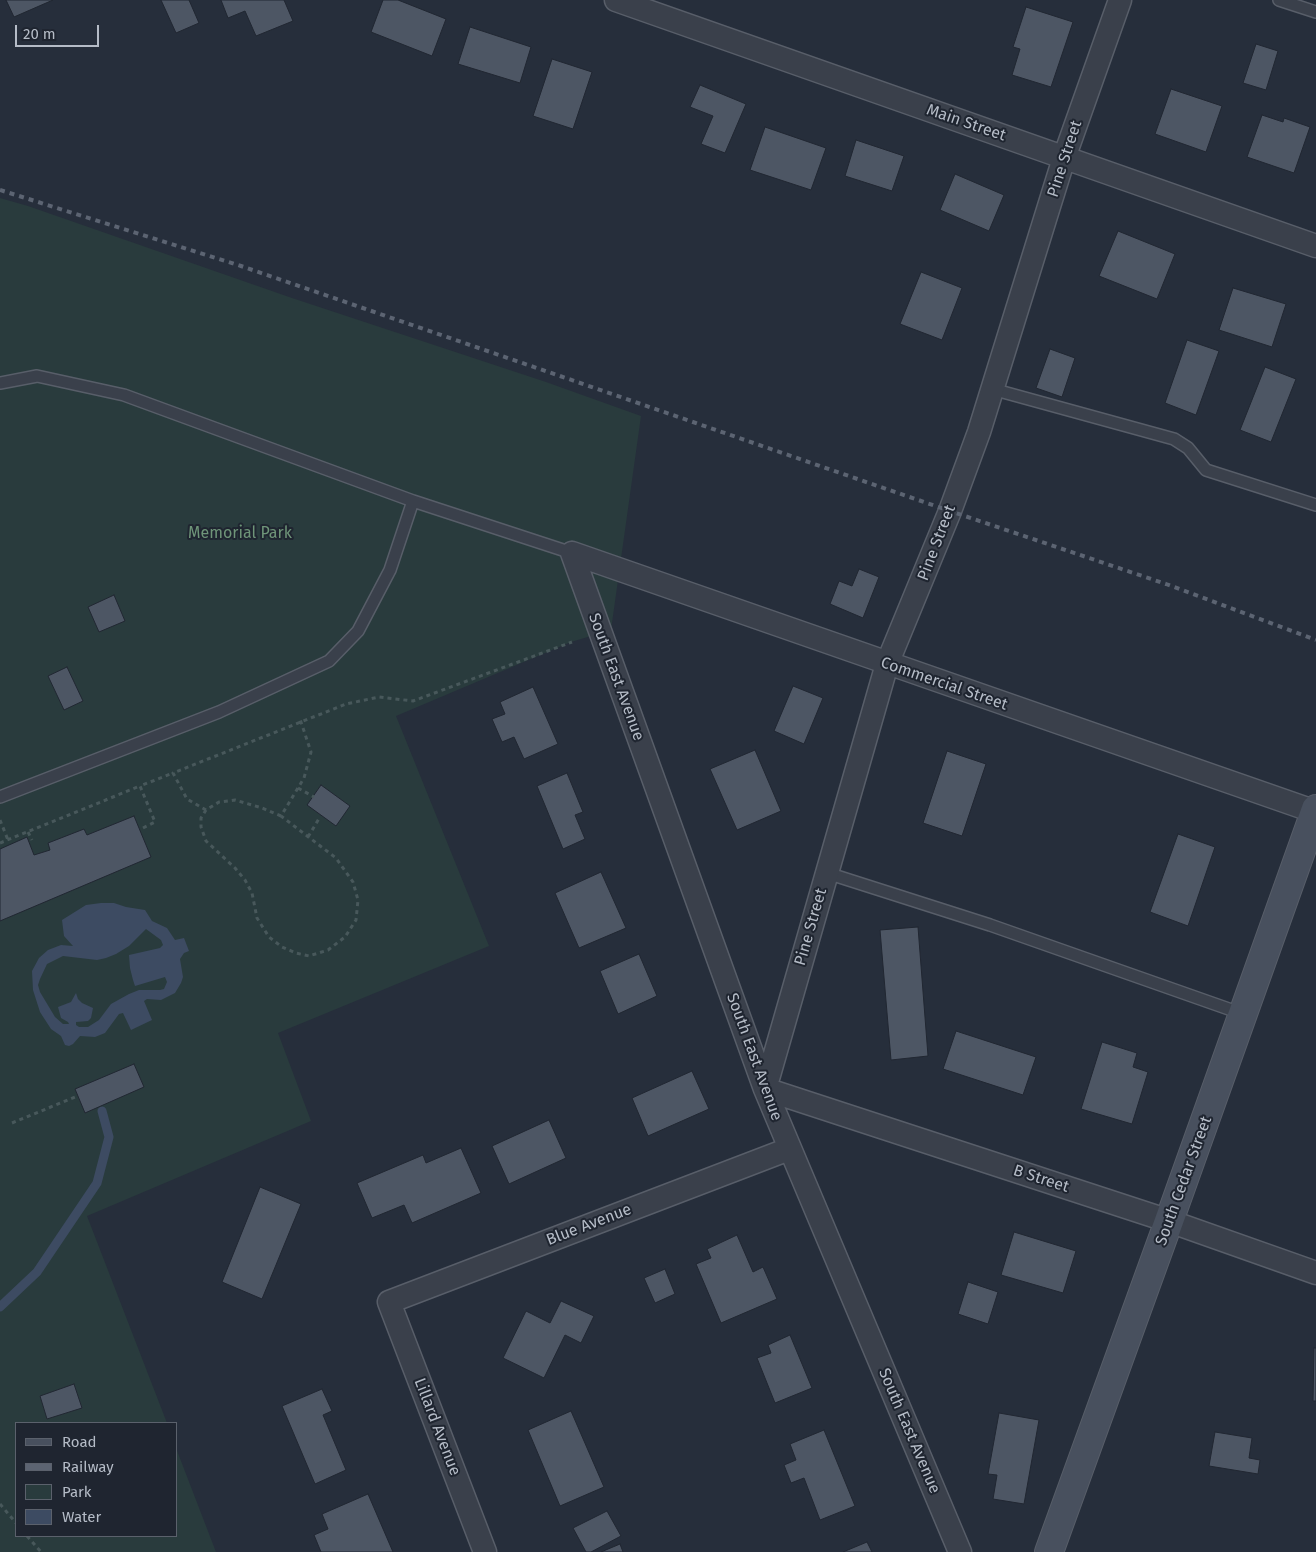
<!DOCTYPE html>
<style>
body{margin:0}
#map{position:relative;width:1316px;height:1552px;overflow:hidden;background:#262e3b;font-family:"Fira Sans",sans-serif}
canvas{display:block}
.legend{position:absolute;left:15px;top:1422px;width:162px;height:115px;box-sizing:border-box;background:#1f2530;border:1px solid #5b616c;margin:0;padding:6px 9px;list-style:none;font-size:15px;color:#b5bcc7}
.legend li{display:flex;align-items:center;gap:10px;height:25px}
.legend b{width:25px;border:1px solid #5b616c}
.scale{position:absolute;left:15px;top:25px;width:84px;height:22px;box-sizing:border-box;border:2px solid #b5bcc7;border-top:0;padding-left:6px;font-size:15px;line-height:18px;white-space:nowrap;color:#b5bcc7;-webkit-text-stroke:4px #1f2530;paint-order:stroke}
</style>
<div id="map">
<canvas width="1316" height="1552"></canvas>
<ul class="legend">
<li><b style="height:6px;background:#48505e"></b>Road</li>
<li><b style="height:6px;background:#5c6472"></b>Railway</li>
<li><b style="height:14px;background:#293b3d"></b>Park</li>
<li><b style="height:14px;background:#3d4b62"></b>Water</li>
</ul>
<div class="scale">20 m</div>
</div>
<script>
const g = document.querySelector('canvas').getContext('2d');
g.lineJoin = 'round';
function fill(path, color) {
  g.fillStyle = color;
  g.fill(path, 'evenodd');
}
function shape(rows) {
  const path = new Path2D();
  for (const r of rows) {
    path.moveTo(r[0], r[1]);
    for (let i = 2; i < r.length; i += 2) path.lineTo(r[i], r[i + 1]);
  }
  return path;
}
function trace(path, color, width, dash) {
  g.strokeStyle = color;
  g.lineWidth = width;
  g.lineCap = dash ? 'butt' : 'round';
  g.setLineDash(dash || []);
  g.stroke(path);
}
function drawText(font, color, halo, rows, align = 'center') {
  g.font = font + ' "Fira Sans",sans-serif';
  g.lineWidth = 4;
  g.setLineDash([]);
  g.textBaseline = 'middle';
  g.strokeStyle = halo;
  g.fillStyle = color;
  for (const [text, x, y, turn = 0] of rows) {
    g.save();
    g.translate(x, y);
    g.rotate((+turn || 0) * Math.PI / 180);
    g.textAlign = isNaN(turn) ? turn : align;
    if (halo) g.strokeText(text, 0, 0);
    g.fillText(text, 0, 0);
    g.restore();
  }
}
const green = shape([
 [0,198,28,206,292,298,546,382,641,416,611,630,571,642,396,716,489,946,278,1033,311,1121,87,1216,167,1423,16,1423,16,1536,176,1536,176,1448,216,1552,0,1552]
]);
const water = shape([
 [101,903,114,903,126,907,145,910,152,921,167,928,175,940,184,938,189,951,184,953,180,959,183,977,181,983,175,993,161,1000,147,999,144,1001,152,1020,131,1030,123,1013,119,1014,105,1033,95,1037,80,1036,73,1044,69,1046,65,1045,61,1036,51,1029,40,1012,33,990,32,971,39,958,48,950,61,945,73,946,64,936,62,920,86,905],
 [146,929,161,940,163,945,160,948,129,955,130,968,133,980,135,986,165,977,167,982,164,989,160,990,139,990,129,994,111,1004,99,1020,88,1027,79,1027,76,1025,76,1022,88,1021,91,1018,93,1008,82,1003,78,999,76,993,71,1002,58,1007,61,1018,68,1022,69,1024,63,1024,55,1017,40,992,38,985,40,979,47,964,63,956,97,960,106,958,116,954,129,946]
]);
const stream = shape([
 [0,1307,37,1272,97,1183,109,1137,102,1111]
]);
const building = shape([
 [6,0,53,0,14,17,6,0],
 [161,0,189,0,199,23,176,33,161,0],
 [221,0,284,0,293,21,256,36,245,11,228,18,221,0],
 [383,0,398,0,446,19,432,56,371,32,383,0],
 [1026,7,1073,22,1051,87,1012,75,1020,49,1013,47,1026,7],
 [470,27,531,47,520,83,458,64,470,27],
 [1256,44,1278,51,1266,90,1243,83,1256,44],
 [552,59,592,72,573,129,533,116,552,59],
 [700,85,746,104,725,153,701,144,713,116,690,107,700,85],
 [1171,89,1222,106,1206,152,1155,134,1171,89],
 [1262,115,1283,122,1284,118,1310,127,1294,173,1247,157,1262,115],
 [765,127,826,148,811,190,750,170,765,127],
 [856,140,904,156,892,191,845,176,856,140],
 [955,174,1004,195,989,231,940,210,955,174],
 [1118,231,1175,254,1157,299,1099,276,1118,231],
 [921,272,962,288,942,340,900,324,921,272],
 [1233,288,1286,304,1272,347,1219,330,1233,288],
 [1187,340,1219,351,1196,415,1165,403,1187,340],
 [1050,349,1075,358,1062,397,1036,388,1050,349],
 [1265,367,1296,379,1271,442,1240,430,1265,367],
 [859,569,879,577,863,618,830,604,839,581,852,586,859,569],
 [114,595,125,621,99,632,88,607,114,595],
 [67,667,83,701,64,710,48,676,67,667],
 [793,686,823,698,804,744,774,731,793,686],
 [533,687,558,744,524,759,514,737,502,742,492,719,505,714,500,702,533,687],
 [755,750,781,811,737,830,710,769,755,750],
 [947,751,986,764,962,836,923,823,947,751],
 [567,773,583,812,575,815,585,839,563,849,537,786,567,773],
 [321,785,350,806,336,826,307,805,321,785],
 [134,816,151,857,0,921,0,849,27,837,34,855,50,850,48,843,84,829,87,835,134,816],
 [1178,834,1215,847,1188,926,1150,912,1178,834],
 [601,872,626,928,579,948,555,893,601,872],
 [918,927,928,1056,891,1060,880,930,918,927],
 [639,954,657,996,618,1014,600,971,639,954],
 [956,1031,1036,1057,1023,1095,943,1069,956,1031],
 [1102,1042,1137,1053,1133,1067,1148,1072,1132,1124,1081,1109,1102,1042],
 [134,1064,144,1087,85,1113,75,1089,134,1064],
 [692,1071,709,1109,648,1136,632,1098,692,1071],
 [549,1120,566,1158,509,1184,492,1146,549,1120],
 [461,1148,481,1193,412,1223,404,1205,372,1218,357,1183,423,1155,426,1163,461,1148],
 [260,1187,301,1204,262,1299,222,1282,260,1187],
 [1014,1232,1076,1251,1063,1293,1001,1275,1014,1232],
 [737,1235,753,1272,763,1267,777,1299,721,1323,696,1264,711,1258,707,1249,737,1235],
 [665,1269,675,1294,655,1303,644,1278,665,1269],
 [968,1282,998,1292,988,1324,958,1314,968,1282],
 [561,1301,594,1316,581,1343,565,1335,544,1378,503,1358,526,1311,550,1323,561,1301],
 [790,1335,812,1388,775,1403,757,1358,771,1353,768,1345,790,1335],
 [1314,1348,1316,1348,1316,1401,1313,1401,1314,1348],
 [74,1384,82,1408,47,1419,40,1396,74,1384],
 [322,1389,332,1411,323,1415,346,1470,315,1484,282,1406,322,1389],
 [571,1411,604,1487,560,1506,528,1430,571,1411],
 [999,1413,1039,1420,1024,1504,993,1499,997,1475,988,1474,999,1413],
 [824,1430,855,1506,820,1520,804,1478,791,1483,784,1465,796,1460,790,1444,824,1430],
 [1215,1432,1252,1438,1249,1458,1260,1460,1258,1474,1209,1466,1215,1432],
 [368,1494,393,1552,321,1552,314,1535,328,1529,322,1514,368,1494],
 [607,1511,621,1536,591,1552,586,1552,573,1528,607,1511],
 [867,1542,872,1552,843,1552,867,1542],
 [620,1544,623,1552,601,1552,620,1544]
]);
const path = shape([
 [298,788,314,797],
 [206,810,187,799,173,773,346,704,379,697,413,701,572,642],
 [281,816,262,808,235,800,219,802,206,810,201,818,201,827,206,841,235,868,245,880,252,893,257,918,269,937,282,947,296,953,309,956,328,950,345,937,356,920,358,900,353,882,336,858,281,816,304,778,311,752,300,719],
 [0,820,8,840],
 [143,828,155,822,140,786,173,773],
 [28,832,32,840],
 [308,837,320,817],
 [0,843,140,786],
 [12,1123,75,1097],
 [0,1504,16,1523],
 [27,1536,41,1552]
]);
const lane = shape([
 [1279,0,1316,12],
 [0,383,37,376,124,395,413,501,572,553],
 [992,389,1174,439,1188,448,1206,470,1316,505],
 [0,797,219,712,329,661,358,631,390,570,413,501],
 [827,873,990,925,1243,1014]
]);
const street = shape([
 [616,0,1316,246],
 [1120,0,1064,158,979,432,950,511,887,664,765,1089,1169,1221,1316,1273],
 [572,553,765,1089,960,1552],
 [572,553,1316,812],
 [485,1552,389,1302,789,1149]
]);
const secondary = shape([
 [1049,1552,1169,1221,1316,809]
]);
const rail = shape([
 [0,190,241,266,560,376,950,511,1166,584,1316,640]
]);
const streetNames = [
 ["Main Street",966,123,19],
 ["Pine Street",1065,159,-72],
 ["Pine Street",937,543,-69],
 ["South East Avenue",616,677,70],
 ["Commercial Street",944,684,19],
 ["Pine Street",811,927,-74],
 ["South East Avenue",754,1057,70],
 ["B Street",1041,1179,18],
 ["South Cedar Street",1184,1181,-70],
 ["Blue Avenue",589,1225,-21],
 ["Lillard Avenue",437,1427,69],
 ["South East Avenue",909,1431,67]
];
const parkNames = [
 ["Memorial Park",240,534]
];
fill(green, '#293b3d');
fill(water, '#3d4b62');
trace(stream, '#3d4b62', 9);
fill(building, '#4d5664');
trace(building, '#212732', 1);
trace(lane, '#585e69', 14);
trace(street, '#585e69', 25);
trace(secondary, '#585e69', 30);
trace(path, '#48585b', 3, [4, 4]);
trace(lane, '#3a404b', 11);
trace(street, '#3a404b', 22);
trace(secondary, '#48505e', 28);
trace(rail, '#5c6472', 4, [5, 5]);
drawText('16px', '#b5bcc7', '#1f2530', streetNames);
drawText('16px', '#6f9579', '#1f2530', parkNames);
</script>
